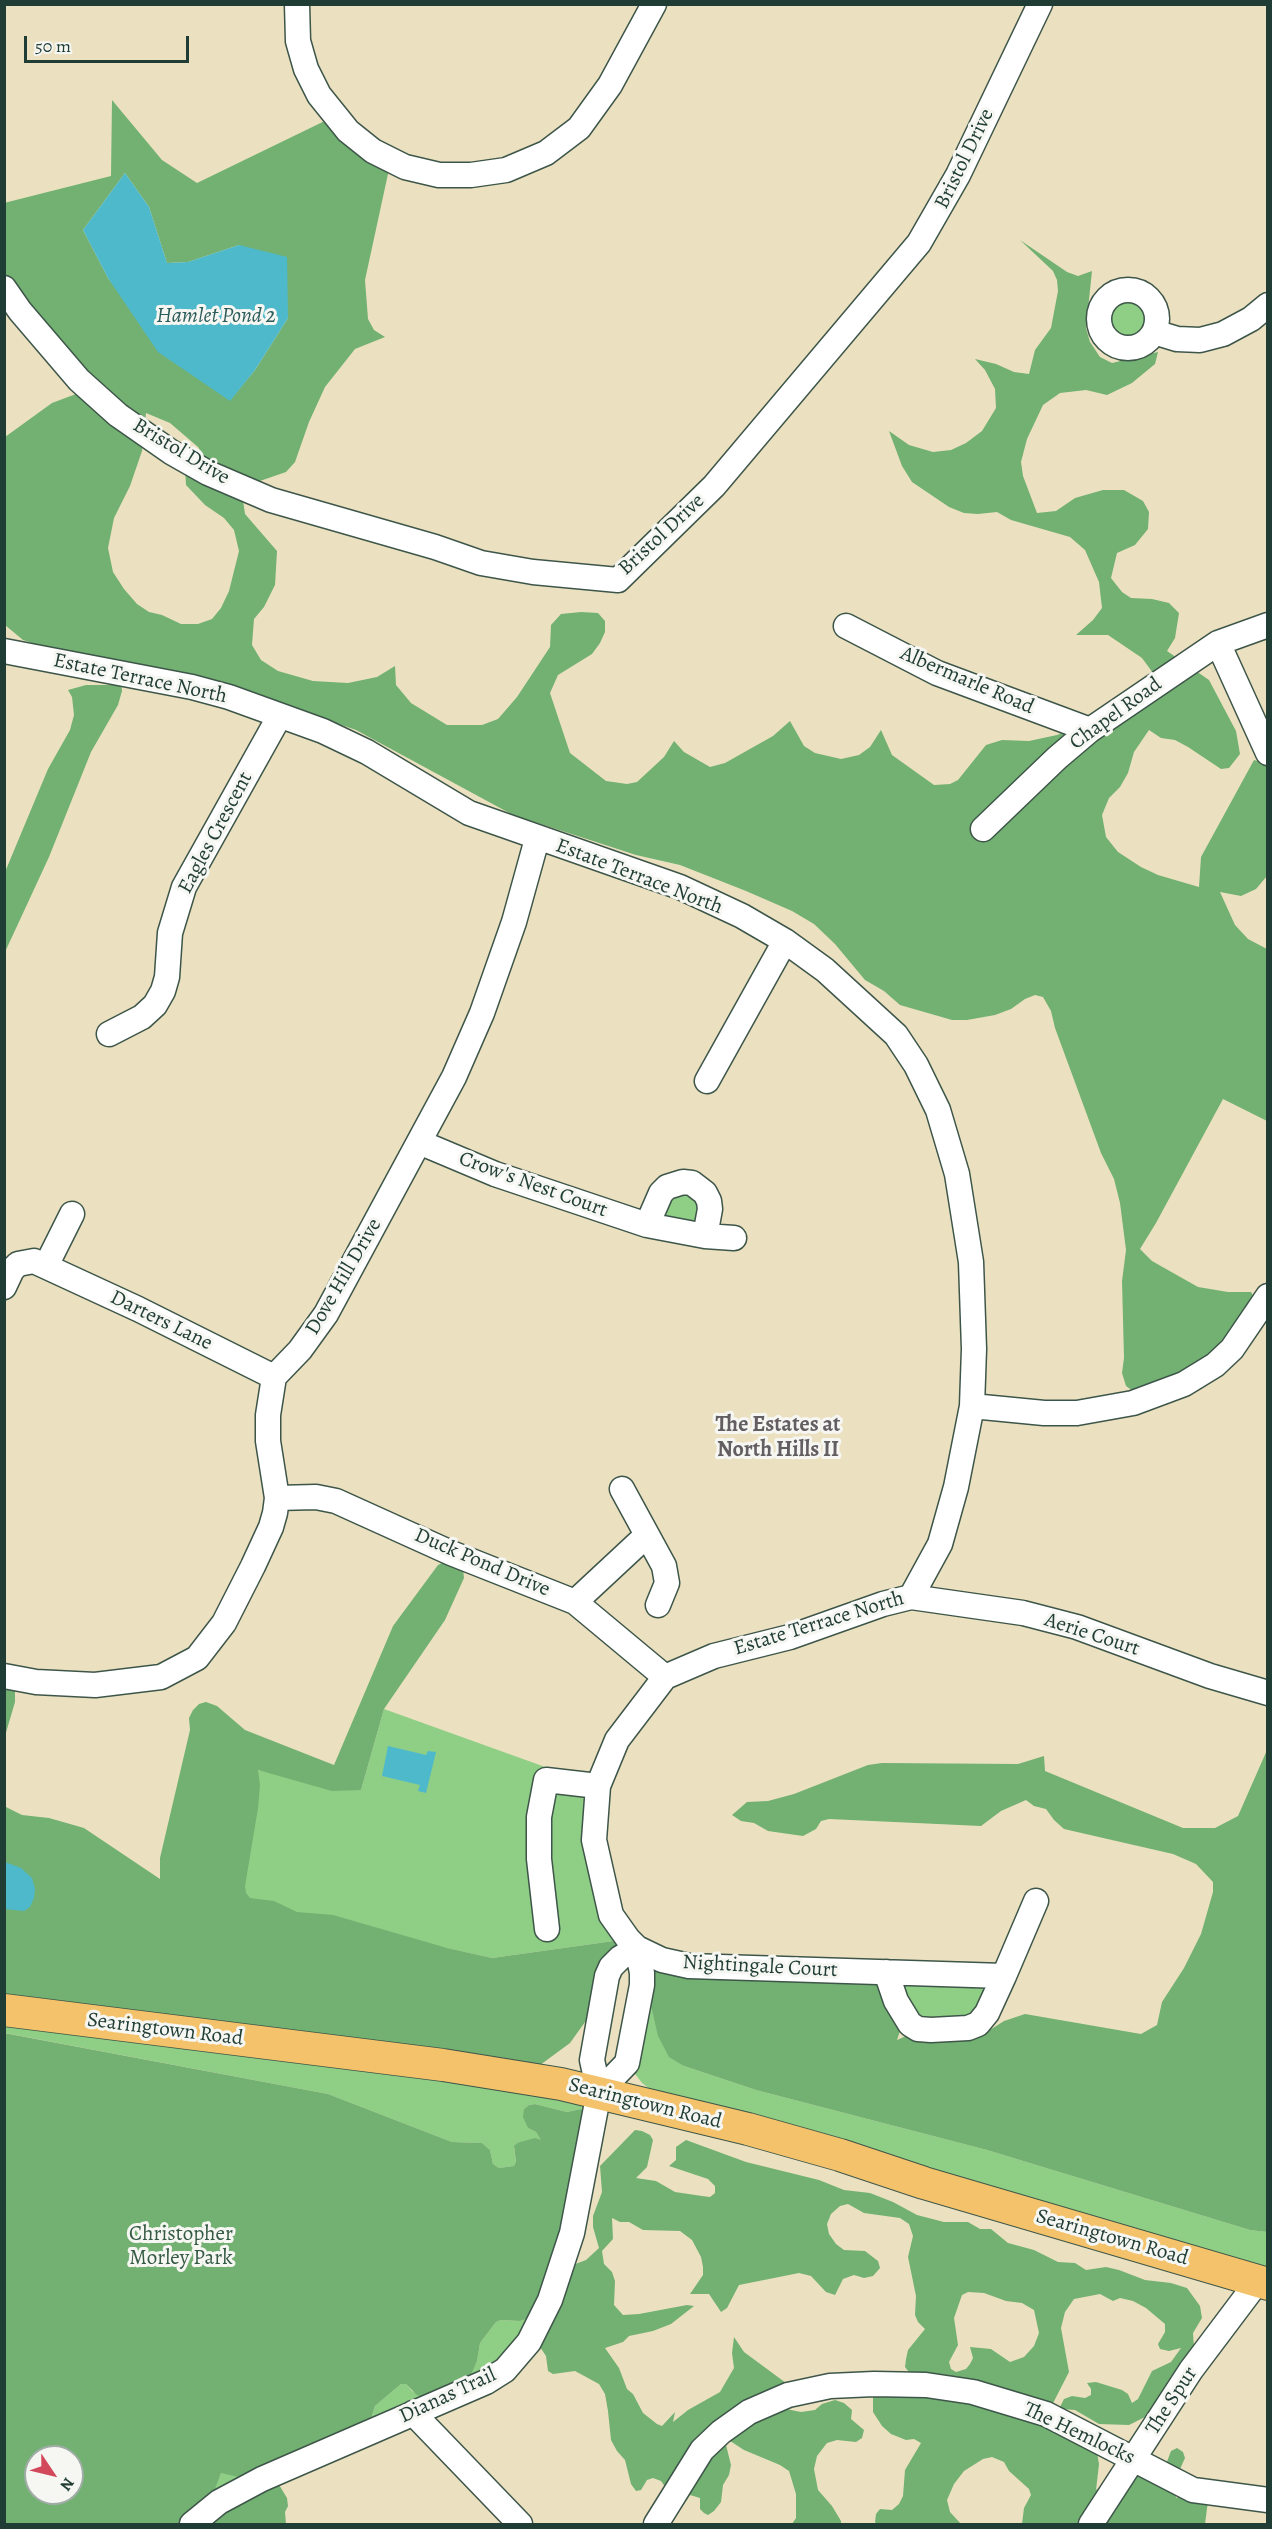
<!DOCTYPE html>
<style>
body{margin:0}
#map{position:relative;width:1272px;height:2529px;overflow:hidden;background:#ebe1c0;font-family:Alegreya,serif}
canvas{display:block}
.frame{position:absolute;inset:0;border:6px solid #1f3d34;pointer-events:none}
.north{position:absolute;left:24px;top:2445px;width:60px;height:60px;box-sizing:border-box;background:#f6f6f2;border:2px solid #a0aca6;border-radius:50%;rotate:125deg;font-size:16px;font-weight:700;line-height:24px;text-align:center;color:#1f3d34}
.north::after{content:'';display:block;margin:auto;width:21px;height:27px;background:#d1495b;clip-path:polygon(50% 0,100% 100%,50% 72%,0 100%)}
.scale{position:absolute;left:24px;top:36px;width:165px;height:27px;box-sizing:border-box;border:3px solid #1f3d34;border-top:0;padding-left:8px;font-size:18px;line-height:21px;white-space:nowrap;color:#1f3d34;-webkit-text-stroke:4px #f6f6f2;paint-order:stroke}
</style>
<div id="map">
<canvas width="1272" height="2529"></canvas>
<div class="frame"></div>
<div class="north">N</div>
<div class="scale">50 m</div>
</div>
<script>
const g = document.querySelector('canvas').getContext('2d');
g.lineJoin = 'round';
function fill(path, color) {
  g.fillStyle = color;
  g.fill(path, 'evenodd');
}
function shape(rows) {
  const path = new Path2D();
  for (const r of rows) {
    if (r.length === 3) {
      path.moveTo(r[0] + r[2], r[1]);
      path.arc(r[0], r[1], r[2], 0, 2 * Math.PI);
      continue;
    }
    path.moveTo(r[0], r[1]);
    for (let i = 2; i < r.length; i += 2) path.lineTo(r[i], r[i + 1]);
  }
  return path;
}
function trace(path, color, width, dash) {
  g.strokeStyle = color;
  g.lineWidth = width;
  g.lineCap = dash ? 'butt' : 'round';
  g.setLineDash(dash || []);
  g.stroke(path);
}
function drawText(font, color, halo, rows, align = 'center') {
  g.font = font + ' Alegreya,serif';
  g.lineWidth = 6;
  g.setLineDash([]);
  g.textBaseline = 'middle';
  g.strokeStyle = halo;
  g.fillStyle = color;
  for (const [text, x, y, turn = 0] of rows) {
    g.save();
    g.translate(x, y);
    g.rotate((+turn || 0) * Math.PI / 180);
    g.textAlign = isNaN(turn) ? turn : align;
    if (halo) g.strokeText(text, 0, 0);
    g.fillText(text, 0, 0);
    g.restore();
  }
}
const green = shape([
 [1128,319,28],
 [697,1188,703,1233,651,1223,662,1195],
 [384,1709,598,1786,594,1840,628,1939,492,1958,239,1903,257,1770,361,1790],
 [891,1976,996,1980,976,2019,917,2023],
 [643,1978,684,2066,756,2090,987,2150,1250,2230,1267,2232,1267,2284,666,2101,642,2083,627,2063],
 [4,2010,599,2092,592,2129,581,2109,567,2112,535,2104,529,2105,524,2109,528,2128,536,2132,542,2141,517,2143,514,2147,516,2163,514,2166,499,2168,493,2164,490,2150,482,2143,452,2142,328,2094,5,2033],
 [530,2318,535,2331,460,2390,477,2361,480,2343,496,2322,501,2320,520,2321],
 [401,2384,406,2384,412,2391,432,2401,368,2428,375,2406],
 [221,2473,231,2474,247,2479,211,2497]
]);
const forest = shape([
 [112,100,162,160,197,183,335,116,391,160,365,280,368,319,374,330,385,337,355,349,325,387,309,422,295,462,286,472,257,482,242,493,245,514,277,551,275,585,264,607,254,619,252,645,261,660,278,671,313,681,348,683,377,677,395,666,396,685,411,703,447,725,482,725,498,719,517,697,550,647,551,625,561,614,581,612,598,613,605,621,605,632,600,643,592,654,558,675,550,693,570,753,606,781,627,784,637,782,664,757,674,741,684,752,710,767,725,763,773,736,790,721,804,746,815,753,841,759,859,755,870,747,881,730,892,755,934,785,950,784,958,780,986,745,1002,740,1029,741,1057,735,1089,722,1153,673,1142,658,1108,635,1076,635,1093,620,1102,608,1099,582,1085,550,1070,537,1011,520,997,512,978,514,964,513,949,507,912,482,902,466,889,431,909,445,933,452,951,450,966,443,982,431,996,408,995,389,985,370,975,359,996,364,1014,372,1029,374,1035,350,1051,328,1058,291,1057,280,1053,271,1020,240,1067,272,1078,276,1092,271,1086,328,1090,342,1100,357,1112,363,1158,352,1155,364,1132,383,1107,395,1086,390,1060,393,1043,405,1027,439,1021,462,1023,476,1037,513,1056,511,1075,498,1103,490,1124,490,1143,501,1149,512,1148,529,1135,545,1117,553,1111,578,1122,592,1131,598,1152,599,1169,603,1179,613,1175,638,1167,651,1209,680,1236,731,1240,754,1229,768,1221,769,1188,747,1175,740,1161,738,1149,730,1134,752,1128,773,1120,787,1109,798,1102,815,1106,837,1118,852,1141,867,1158,875,1199,887,1201,857,1254,760,1267,764,1267,876,1256,889,1241,896,1220,892,1235,925,1248,939,1267,949,1267,1121,1223,1099,1156,1223,1140,1249,1152,1261,1198,1287,1228,1292,1251,1292,1255,1299,1232,1349,1137,1394,1126,1386,1122,1373,1124,1358,1122,1281,1126,1250,1120,1203,1114,1179,1101,1153,1055,1028,1051,1011,1043,997,1035,995,1025,999,1011,1009,995,1015,967,1020,952,1020,900,1005,884,991,865,980,835,944,814,924,792,911,746,891,680,865,636,855,513,815,356,730,333,722,47,648,23,640,5,625,5,437,52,403,84,391,5,288,4,203,111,176],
 [125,173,149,207,167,263,188,262,239,245,288,318,255,370,230,400,133,311,108,278,83,230],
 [146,413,170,423,198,447,208,463,185,466,186,485,205,505,224,518,234,530,239,551,229,591,221,608,212,619,198,624,181,624,162,615,149,612,137,604,124,589,113,572,108,548,114,518,130,486,142,451],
 [121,680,122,691,118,705,91,752,49,857,5,952,5,872,48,769,70,730,74,715,72,697,68,690,86,685,111,685],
 [444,1562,463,1569,464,1578,445,1620,384,1709,361,1790,332,1791,258,1770,260,1785,258,1808,245,1886,246,1893,250,1898,274,1901,297,1912,333,1915,447,1948,492,1958,628,1939,637,1948,875,1982,880,1985,901,2028,897,2040,906,2036,982,2035,1004,2021,1025,2014,1141,2034,1157,2025,1162,2002,1184,1968,1201,1934,1213,1892,1213,1882,1196,1864,1173,1854,1064,1829,1054,1820,1046,1809,1034,1806,1026,1800,1001,1811,981,1826,829,1819,821,1821,816,1829,803,1836,768,1831,754,1823,741,1821,732,1815,747,1802,768,1801,794,1794,868,1765,882,1763,1018,1764,1044,1756,1045,1771,1183,1828,1215,1828,1238,1816,1267,1750,1267,2232,1250,2230,987,2150,756,2090,684,2066,669,2057,658,2036,638,1948,570,2043,536,2068,5,2010,4,1806,22,1815,49,1818,84,1828,160,1879,160,1858,190,1730,189,1718,193,1710,199,1704,206,1702,217,1706,245,1730,334,1765,393,1626,438,1565],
 [4,1666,15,1685,15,1702,5,1736],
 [4,2033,328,2094,452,2142,482,2143,490,2150,493,2164,499,2168,514,2166,516,2162,514,2146,517,2143,535,2138,541,2140,536,2132,528,2128,523,2117,524,2109,529,2105,535,2104,567,2112,581,2109,588,2114,565,2268,586,2260,599,2248,593,2227,593,2216,602,2192,600,2166,635,2130,642,2131,650,2135,653,2140,647,2167,636,2178,656,2181,675,2192,702,2196,710,2197,715,2193,715,2186,708,2179,669,2166,676,2160,676,2147,686,2140,746,2162,819,2180,844,2190,870,2193,893,2202,917,2215,944,2222,968,2222,980,2229,991,2229,1008,2243,1034,2250,1058,2262,1075,2263,1086,2270,1106,2267,1119,2270,1145,2280,1171,2283,1187,2288,1200,2306,1202,2318,1193,2333,1194,2347,1147,2416,1129,2425,1099,2424,1075,2410,1062,2409,1079,2423,1096,2447,1099,2464,1096,2490,1113,2477,1165,2467,1171,2451,1177,2448,1183,2452,1185,2458,1180,2469,1175,2473,1176,2498,1184,2494,1208,2501,1205,2524,1022,2524,1024,2508,1031,2495,1029,2489,1009,2471,1004,2462,992,2457,983,2459,964,2471,954,2484,947,2500,950,2512,961,2524,877,2524,875,2522,876,2514,880,2509,892,2510,899,2504,903,2496,905,2470,921,2443,914,2439,906,2440,891,2434,882,2426,873,2412,873,2394,912,2376,905,2367,906,2359,908,2350,925,2329,918,2322,915,2315,916,2296,908,2257,913,2236,909,2224,900,2218,864,2213,848,2204,840,2206,831,2214,827,2224,829,2234,836,2244,844,2250,865,2251,878,2261,880,2268,873,2276,864,2278,854,2275,843,2279,835,2295,826,2292,811,2276,799,2273,739,2285,727,2308,721,2312,709,2294,690,2294,703,2275,703,2267,701,2257,692,2240,680,2231,643,2230,629,2222,620,2222,612,2218,613,2239,602,2251,604,2264,612,2272,615,2281,614,2305,623,2315,639,2314,687,2305,694,2306,671,2324,653,2331,629,2336,623,2342,605,2348,619,2368,627,2389,633,2394,643,2413,657,2424,662,2426,675,2412,673,2422,688,2410,720,2392,734,2368,732,2353,734,2337,744,2352,786,2383,776,2407,801,2412,815,2410,822,2404,835,2400,844,2403,852,2410,851,2419,864,2430,862,2438,856,2442,837,2440,827,2443,817,2456,814,2469,818,2490,832,2506,841,2521,841,2524,792,2524,796,2518,796,2494,789,2471,780,2465,744,2450,724,2437,731,2465,729,2475,723,2485,721,2502,714,2511,708,2515,704,2513,700,2509,700,2498,690,2495,684,2504,678,2505,661,2481,653,2478,647,2480,641,2490,636,2491,631,2484,625,2460,617,2451,611,2440,608,2411,605,2394,599,2384,575,2371,553,2374,548,2371,546,2356,538,2344,530,2318,520,2321,501,2320,496,2322,480,2343,477,2361,468,2381,432,2401,417,2395,406,2384,401,2384,375,2406,368,2428,278,2483,287,2498,288,2506,285,2512,286,2524,216,2524,207,2515,247,2479,221,2473,212,2497,190,2524,5,2524],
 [968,2292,984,2293,1006,2301,1022,2303,1034,2310,1039,2333,1034,2346,1024,2357,1010,2362,991,2349,970,2347,973,2358,970,2364,966,2369,956,2372,951,2369,949,2362,958,2345,954,2318,962,2295],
 [1100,2294,1113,2301,1120,2298,1133,2301,1146,2308,1165,2324,1165,2332,1158,2344,1160,2349,1169,2351,1181,2348,1171,2362,1152,2371,1138,2399,1132,2403,1128,2394,1122,2390,1096,2382,1087,2383,1091,2389,1091,2395,1085,2398,1072,2396,1064,2399,1055,2417,1049,2411,1069,2372,1061,2328,1065,2312,1074,2299],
 [36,2457,72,2457,72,2493,36,2493]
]);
const water = shape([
 [125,173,149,207,167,263,188,262,239,245,287,257,288,318,255,370,230,401,158,352,108,278,83,230],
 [388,1746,426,1755,428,1751,436,1752,426,1793,418,1791,420,1785,382,1776],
 [5,1862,21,1868,32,1878,35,1889,34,1898,30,1907,24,1911,5,1909]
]);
const minor = shape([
 [297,4,298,41,306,69,319,95,348,131,373,151,405,167,439,175,471,175,506,170,546,153,579,128,610,85,654,4],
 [4,288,20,311,79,380,118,415,171,452,208,473,271,500,435,547,481,563,533,572,618,580,714,486,919,243,958,175,1040,4],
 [1128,319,29],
 [1154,332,1177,339,1200,340,1223,334,1251,319,1268,305],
 [846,626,937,673,1090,730],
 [1218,643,1268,753],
 [4,651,192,687,229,697,323,731,367,752,469,813,680,887,742,916,785,941,825,970,896,1035,916,1065,938,1110,957,1174,971,1262,974,1349,972,1406,956,1487,940,1544,911,1597,883,1604,790,1637,714,1656,665,1677,617,1740,598,1786,594,1840,611,1915,628,1939,637,1948,662,1960,689,1966,1004,1976,1036,1901],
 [983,829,1057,758,1090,730,1218,643,1268,625],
 [109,1034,142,1017,155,1005,163,991,167,977,170,933,184,887,279,717],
 [707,1081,785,941],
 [419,1142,495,1174,647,1225,705,1236,734,1238],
 [647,1225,661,1193,667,1187,683,1182,692,1183,705,1193,709,1201,710,1209,705,1236],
 [46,1266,72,1214],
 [4,1287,12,1270,18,1264,34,1261,138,1309,274,1377],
 [972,1406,1044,1413,1077,1413,1133,1403,1184,1384,1215,1365,1232,1349,1268,1296],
 [622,1489,664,1566,667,1583,658,1605],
 [277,1498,316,1497,336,1501,451,1553,575,1602,665,1677],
 [911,1597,1023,1613,1077,1627,1210,1676,1268,1693],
 [575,1602,647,1535],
 [4,1676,36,1682,95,1685,161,1677,197,1658,224,1623,253,1566,271,1527,275,1513,277,1498,268,1441,268,1415,274,1377,300,1350,326,1314,454,1077,482,1013,514,922,537,839],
 [547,1929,539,1859,539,1817,546,1780,598,1786],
 [886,1972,896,2001,910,2024,918,2029,931,2030,968,2028,978,2024,987,2013,1004,1976],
 [413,2413,520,2524],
 [192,2524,219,2502,262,2479,486,2382,505,2370,529,2342,550,2300,572,2233,599,2092,592,2060,607,1976,611,1967,620,1958,637,1948,642,1973,642,1985,627,2063,599,2092],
 [656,2524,702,2450,721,2432,749,2412,788,2395,830,2386,874,2384,926,2385,973,2392,1046,2414,1193,2490,1268,2500],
 [1091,2524,1191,2370,1258,2281]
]);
const major = shape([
 [4,2010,443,2065,561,2084,748,2129,840,2155,924,2183,1268,2284]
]);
const streetNames = [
 ["Bristol Drive",965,159,-64],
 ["Bristol Drive",181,452,31],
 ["Bristol Drive",662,535,-43],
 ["Estate Terrace North",140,679,12],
 ["Albermarle Road",967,681,23],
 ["Chapel Road",1116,714,-36],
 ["Eagles Crescent",216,833,-62],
 ["Estate Terrace North",639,877,21],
 ["Crow's Nest Court",533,1185,20],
 ["Dove Hill Drive",344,1277,-60],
 ["Darters Lane",161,1321,26],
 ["Duck Pond Drive",482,1563,23],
 ["Estate Terrace North",819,1624,-17],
 ["Aerie Court",1092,1635,18],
 ["Nightingale Court",760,1967,3],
 ["Searingtown Road",165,2030,7],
 ["Searingtown Road",645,2104,14],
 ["Searingtown Road",1112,2238,16],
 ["Dianas Trail",448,2396,-25],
 ["The Spur",1172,2401,-57],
 ["The Hemlocks",1079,2434,25]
];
const parkNames = [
 ["Christopher",181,2235],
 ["Morley Park",181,2259]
];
const waterNames = [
 ["Hamlet Pond 2",216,317]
];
const neighbourhoodNames = [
 ["The Estates at",778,1426],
 ["North Hills II",778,1451]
];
fill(green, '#8ece85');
fill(forest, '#72b172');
fill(water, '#4fb9cc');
trace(minor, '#3e5649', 27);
trace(major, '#3e5649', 34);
trace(minor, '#fff', 24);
trace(major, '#f3c26a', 32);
drawText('21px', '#1f3d34', '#f6f6f2', streetNames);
drawText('21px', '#355a44', '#f6f6f2', parkNames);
drawText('italic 22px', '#2b5c5a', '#f6f6f2', waterNames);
drawText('bold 22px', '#635e62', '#f6f6f2', neighbourhoodNames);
</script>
